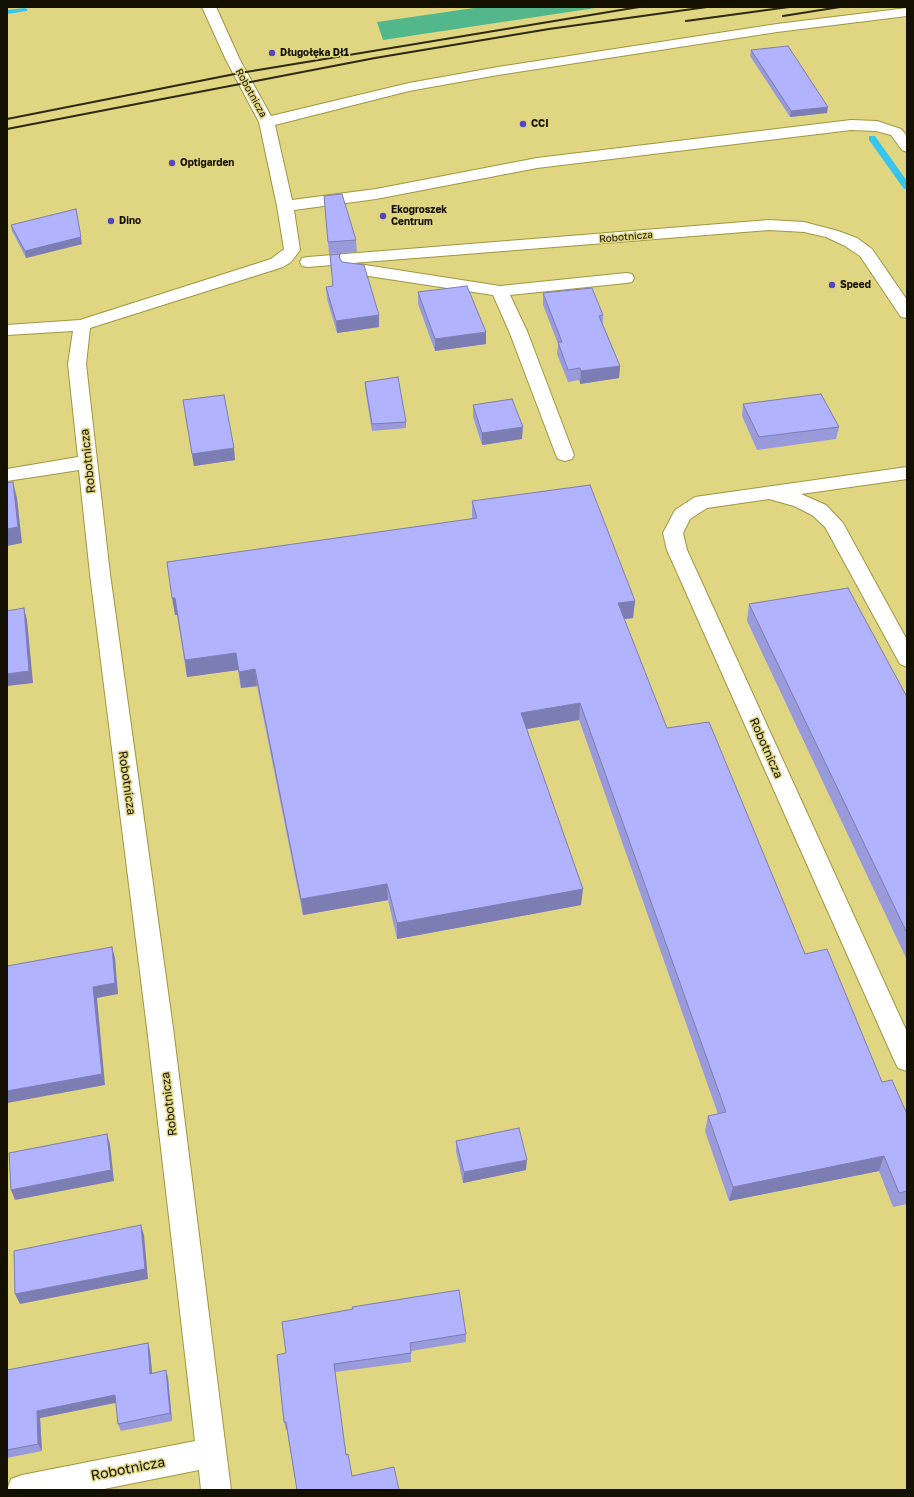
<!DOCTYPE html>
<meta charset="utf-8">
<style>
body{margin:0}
#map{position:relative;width:914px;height:1497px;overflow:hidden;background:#e0d682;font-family:"Golos Text",sans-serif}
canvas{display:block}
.frame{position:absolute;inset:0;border:8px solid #131000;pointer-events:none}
</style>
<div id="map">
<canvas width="914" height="1497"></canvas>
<div class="frame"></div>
</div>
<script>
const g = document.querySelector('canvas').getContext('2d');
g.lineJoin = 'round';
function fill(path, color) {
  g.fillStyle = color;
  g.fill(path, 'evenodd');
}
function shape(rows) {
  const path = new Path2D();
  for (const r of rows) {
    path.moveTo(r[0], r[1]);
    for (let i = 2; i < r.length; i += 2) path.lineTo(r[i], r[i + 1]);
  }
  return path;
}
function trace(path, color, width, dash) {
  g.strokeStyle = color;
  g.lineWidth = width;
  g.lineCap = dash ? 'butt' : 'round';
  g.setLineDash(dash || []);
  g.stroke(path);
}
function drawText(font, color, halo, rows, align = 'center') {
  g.font = font + ' "Golos Text",sans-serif';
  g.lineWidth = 3;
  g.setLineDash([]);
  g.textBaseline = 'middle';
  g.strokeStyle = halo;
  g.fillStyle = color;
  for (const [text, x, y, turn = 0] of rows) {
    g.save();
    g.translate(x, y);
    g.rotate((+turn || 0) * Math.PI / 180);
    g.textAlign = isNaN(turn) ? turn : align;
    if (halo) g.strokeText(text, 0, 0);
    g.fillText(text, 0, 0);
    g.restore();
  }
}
const green = shape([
 [481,7,602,7,383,40,377,22]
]);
const stream = shape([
 [25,8,27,9,27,11,7,14,7,10,25,8],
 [869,136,875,136,907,181,907,189,904,189,869,140,869,136]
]);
const minor = shape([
 [202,7,216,7,240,60,271,116,409,83,498,67,777,24,907,8,907,16,777,32,498,75,409,91,275,125,292,200,376,189,537,158,851,120,877,121,901,129,907,136,907,152,902,150,891,135,876,131,851,130,537,168,376,199,294,210,300,250,291,262,283,267,90,328,86,364,110,574,173,1028,231,1490,201,1490,199,1470,99,1490,7,1490,11,1479,22,1475,195,1441,147,1028,90,574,79,470,7,481,7,469,78,457,68,364,73,331,7,335,7,325,80,320,271,259,284,249,277,206,259,122,226,60,202,7],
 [769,220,804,222,838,231,857,238,872,249,907,300,907,318,901,317,860,256,845,246,826,237,804,232,769,230,352,263,500,286,626,273,632,274,634,278,632,282,626,283,510,295,527,331,574,455,572,459,565,461,558,459,556,455,509,331,493,295,349,273,343,272,341,268,344,264,308,267,302,266,300,262,302,258,308,257,769,220],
 [907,467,907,479,801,494,826,505,843,523,907,640,907,667,900,664,825,527,812,515,794,506,769,499,707,508,690,519,683,533,687,550,907,1032,907,1071,898,1068,894,1060,667,550,663,533,675,510,695,497,702,496,907,467]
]);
const rail = shape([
 [783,16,840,7],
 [686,21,789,7],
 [7,119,240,73,639,7],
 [7,129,375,58,549,29,707,7]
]);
const wall = shape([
 [751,50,827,113,790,117,750,56],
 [324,196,356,240,357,252,329,254],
 [11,225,82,244,26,258,12,231],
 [340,254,340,259,379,315,379,327,337,333,327,299,326,287,333,286,330,255],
 [418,292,486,344,435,351,418,304],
 [543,293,603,315,603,325,620,366,619,378,580,384,579,380,568,382,557,354,558,344,543,305],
 [365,382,406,422,406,428,372,431,365,388],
 [183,400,235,460,194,466],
 [743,404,839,427,836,439,757,450,742,416],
 [473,405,522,439,482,445,473,417],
 [472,501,635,601,633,618,624,619,667,728,805,954,882,1082,907,1114,907,1204,893,1207,879,1171,729,1201,705,1131,708,1116,718,1114,579,720,527,729,581,905,397,939,388,900,303,915,257,686,241,688,238,670,187,677,177,615,175,615,472,518],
 [749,604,907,697,907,960,747,621],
 [456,1141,526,1170,463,1183,456,1151],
 [466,1334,466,1342,411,1351,411,1362,335,1372,297,1490,287,1430,286,1430,284,1422,277,1355],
 [148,1343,150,1351,152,1373,166,1370,168,1378,172,1421,121,1431,118,1424,116,1403,40,1418,42,1451,7,1458,7,1370]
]);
const shadedWall = shape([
 [828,107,827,113,790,117,791,111],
 [76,209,82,244,26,258,25,251],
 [379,315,379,327,337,333,336,321],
 [486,332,486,344,435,351,435,339],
 [620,366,619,378,580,384,581,371],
 [523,427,522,439,482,445,482,433],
 [234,448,235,460,194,466,192,454],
 [13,482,17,498,22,543,7,546,7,529],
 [172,598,175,598,178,615,175,615],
 [635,601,633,618,617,620,618,603],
 [24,608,27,620,33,683,7,686,7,674],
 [236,653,238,670,187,677,185,660],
 [255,669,257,686,241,688,239,672],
 [580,703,579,720,521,730,521,713],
 [387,884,388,900,303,915,301,899],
 [583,889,581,905,397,939,397,923],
 [112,947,115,958,118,994,97,998,105,1085,7,1103,7,1091,93,987],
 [107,1134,110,1144,114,1181,15,1200,11,1190],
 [884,1156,879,1171,729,1201,733,1187],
 [527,1160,526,1170,463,1183,464,1172],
 [141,1225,144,1235,148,1279,20,1304,15,1294],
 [148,1343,150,1351,153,1382,150,1374],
 [166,1370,168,1378,172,1421,170,1413],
 [115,1395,118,1402,40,1418,42,1451,38,1444,37,1411]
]);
const building = shape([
 [788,46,828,107,791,111,751,50,788,46],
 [342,194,356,240,328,242,324,196,342,194],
 [76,209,81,237,25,251,11,225,76,209],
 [340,254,339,257,342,262,364,265,379,315,336,321,326,287,333,286,330,255,340,254],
 [467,286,486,332,435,339,418,292,467,286],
 [592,288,603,315,599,316,620,366,581,371,580,368,568,370,558,342,562,342,543,293,592,288],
 [398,377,406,422,372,424,365,382,398,377],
 [821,394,839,427,759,437,743,404,821,394],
 [224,395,234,448,192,454,183,400,224,395],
 [512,399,523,427,482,433,473,405,512,399],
 [13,482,18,527,7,529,7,483,13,482],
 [590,485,635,601,618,603,667,728,709,722,805,954,827,949,882,1082,892,1080,907,1114,907,1191,899,1193,884,1156,733,1187,708,1116,726,1112,580,703,521,713,583,889,397,923,387,884,301,899,255,669,239,672,236,653,185,660,175,598,172,598,167,562,477,518,472,501,590,485],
 [848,588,907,697,907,933,749,604,848,588],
 [24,608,29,671,7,674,7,611,24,608],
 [112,947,115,983,93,987,102,1074,7,1091,7,966,112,947],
 [519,1128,527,1160,464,1172,456,1141,519,1128],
 [107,1134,111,1170,11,1190,9,1153,107,1134],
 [141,1225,145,1269,15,1294,14,1251,141,1225],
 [459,1290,466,1334,410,1343,411,1353,334,1364,346,1455,348,1454,352,1476,394,1467,399,1490,297,1490,286,1422,284,1422,277,1355,286,1353,282,1322,353,1309,352,1307,459,1290],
 [148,1343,150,1374,166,1370,170,1413,118,1424,115,1395,37,1411,38,1444,7,1450,7,1370,148,1343]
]);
const markers = [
 [272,53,4,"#5446bd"],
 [523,124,4,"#5446bd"],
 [172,163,4,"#5446bd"],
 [383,216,4,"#5446bd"],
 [111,221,4,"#5446bd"],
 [832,285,4,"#5446bd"]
];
const farPoinames = [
 ["Długołęka Dł1",280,53],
 ["CCI",531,124],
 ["Optigarden",180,163],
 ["Ekogroszek",391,210],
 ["Centrum",391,222],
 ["Dino",119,221],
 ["Speed",840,285]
];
const farStreetnames = [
 ["Robotnicza",251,93,61],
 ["Robotnicza",626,237,-5]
];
const streetNames = [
 ["Robotnicza",88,461,-96],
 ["Robotnicza",766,748,66],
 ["Robotnicza",127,783,82],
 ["Robotnicza",169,1104,-97]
];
const nearStreetnames = [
 ["Robotnicza",128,1469,-11]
];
fill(green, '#52b78b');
fill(stream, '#36c5ef');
trace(minor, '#a09642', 2);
fill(minor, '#fff');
trace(rail, '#2d2910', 2);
fill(wall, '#989ada');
fill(shadedWall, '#7c7db2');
fill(building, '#b1b3fe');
trace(building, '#7c7db2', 1);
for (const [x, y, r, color] of markers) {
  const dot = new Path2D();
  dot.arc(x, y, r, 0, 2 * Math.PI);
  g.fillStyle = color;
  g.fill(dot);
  trace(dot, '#e0d682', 1.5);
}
drawText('bold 10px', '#131000', '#e0d682', farPoinames, 'left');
drawText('10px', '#131000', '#e0d682', farStreetnames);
drawText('12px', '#131000', '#e0d682', streetNames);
drawText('14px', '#131000', '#e0d682', nearStreetnames);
</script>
